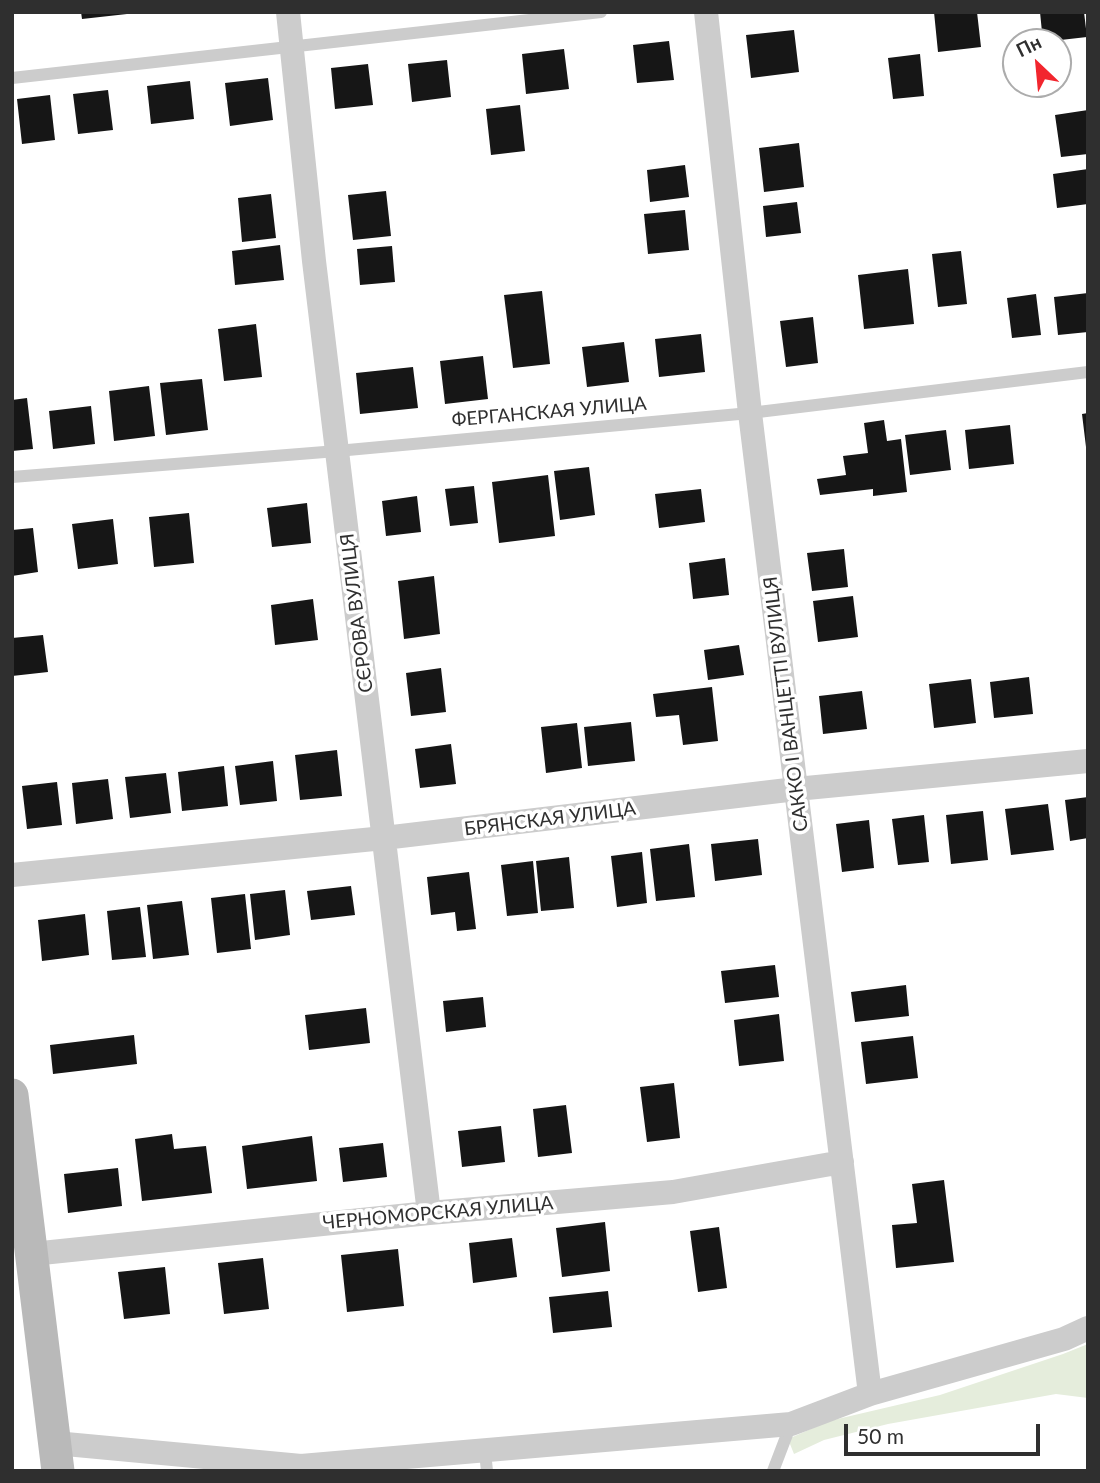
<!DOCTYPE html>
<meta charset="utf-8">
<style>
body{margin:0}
#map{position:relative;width:1100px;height:1483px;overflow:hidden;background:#fff;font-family:Lato,sans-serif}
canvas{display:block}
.frame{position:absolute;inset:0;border:14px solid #2f2f2f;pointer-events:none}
.north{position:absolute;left:1002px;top:28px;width:70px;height:70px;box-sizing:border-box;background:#fff;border:2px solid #acacac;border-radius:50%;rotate:334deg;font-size:19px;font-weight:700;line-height:28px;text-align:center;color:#2f2f2f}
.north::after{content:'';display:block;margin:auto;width:24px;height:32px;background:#f2262e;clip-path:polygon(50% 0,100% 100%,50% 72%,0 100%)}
.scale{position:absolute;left:844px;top:1424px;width:196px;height:32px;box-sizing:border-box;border:4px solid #2f2f2f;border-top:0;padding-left:9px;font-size:21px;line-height:24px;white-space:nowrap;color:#2f2f2f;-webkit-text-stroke:5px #fff;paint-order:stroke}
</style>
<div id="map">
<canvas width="1100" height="1483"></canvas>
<div class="frame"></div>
<div class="north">Пн</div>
<div class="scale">50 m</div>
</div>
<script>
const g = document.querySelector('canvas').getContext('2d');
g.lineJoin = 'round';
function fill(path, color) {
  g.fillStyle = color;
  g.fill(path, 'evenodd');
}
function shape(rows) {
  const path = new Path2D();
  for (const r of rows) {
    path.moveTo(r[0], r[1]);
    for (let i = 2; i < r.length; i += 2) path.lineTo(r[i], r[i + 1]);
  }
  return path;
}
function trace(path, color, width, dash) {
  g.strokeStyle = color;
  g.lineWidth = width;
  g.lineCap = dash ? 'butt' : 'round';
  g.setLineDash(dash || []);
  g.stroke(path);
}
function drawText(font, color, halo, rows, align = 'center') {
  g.font = font + ' Lato,sans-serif';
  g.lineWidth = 7;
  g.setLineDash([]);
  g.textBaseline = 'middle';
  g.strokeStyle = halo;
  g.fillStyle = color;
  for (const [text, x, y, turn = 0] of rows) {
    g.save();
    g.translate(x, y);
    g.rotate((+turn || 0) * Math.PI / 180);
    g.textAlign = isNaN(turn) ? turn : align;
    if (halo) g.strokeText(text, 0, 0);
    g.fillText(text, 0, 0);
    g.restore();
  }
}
const green = shape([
 [1088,1344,1088,1398,1056,1394,888,1424,824,1440,794,1454,788,1439,829,1421,940,1395,1063,1354]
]);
const building = shape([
 [81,12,126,12,127,14,82,19],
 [934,12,977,12,981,47,938,52],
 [1040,12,1084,12,1087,37,1043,42],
 [794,30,799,72,751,78,746,35],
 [669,41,674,80,637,83,633,45],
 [564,49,569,89,526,94,522,54],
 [920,54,924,96,893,99,888,58],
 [447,60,451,97,412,102,408,64],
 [368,64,373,105,335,109,331,68],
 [268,78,273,120,230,126,225,83],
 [190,81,194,119,151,124,147,86],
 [108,90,113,130,78,134,73,94],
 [50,95,55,140,22,144,17,99],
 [520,105,525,151,491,155,486,109],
 [1088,110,1088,154,1061,157,1055,115],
 [799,143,804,187,764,192,759,148],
 [685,165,689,197,650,202,647,170],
 [1088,169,1088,204,1057,208,1053,174],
 [386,191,391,236,353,240,348,195],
 [271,194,276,238,242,242,238,198],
 [797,202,801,233,766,237,763,206],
 [685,210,689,250,648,254,644,214],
 [280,245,284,280,235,285,232,251],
 [392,246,395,282,360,285,357,249],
 [961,251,967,304,938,307,932,254],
 [908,269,914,324,864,329,858,275],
 [542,291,550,364,513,368,504,295],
 [1088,293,1088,332,1058,335,1054,297],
 [1036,294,1041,335,1012,338,1007,298],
 [813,317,818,363,786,367,780,321],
 [256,324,262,377,224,381,218,329],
 [701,334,705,372,659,377,655,339],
 [624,342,629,382,587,387,582,347],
 [483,356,488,399,445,404,440,361],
 [413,367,418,408,360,414,356,373],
 [202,379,208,430,166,435,160,383],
 [149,386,155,436,114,441,109,391],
 [27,398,33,449,12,451,12,400],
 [91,406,95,444,53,449,49,411],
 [1088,413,1088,447,1086,447,1082,414],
 [884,420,887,441,901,439,907,492,873,496,873,489,820,495,817,479,846,475,843,456,868,453,864,423],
 [1010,425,1014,464,969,469,965,430],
 [946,430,951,470,910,475,905,435],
 [589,467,595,515,560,520,554,471],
 [548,475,555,536,499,543,492,482],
 [474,486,478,523,450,526,445,489],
 [701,489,705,522,659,528,655,494],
 [417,496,421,532,386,536,382,501],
 [307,503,311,543,272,547,267,508],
 [189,513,194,563,154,567,149,517],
 [113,519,118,564,78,569,72,524],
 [33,528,38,572,12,576,12,530],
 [844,549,848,587,812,591,807,553],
 [725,558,729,595,693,599,689,563],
 [434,576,440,634,404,639,398,581],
 [853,596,858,637,818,642,813,601],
 [313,599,318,640,275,645,271,605],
 [43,635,48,672,12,676,12,638],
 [739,645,744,675,708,680,704,650],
 [441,668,446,712,411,716,406,673],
 [1029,677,1033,714,994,718,990,682],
 [971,679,976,723,934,728,929,684],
 [712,687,718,741,683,745,679,715,656,717,653,694],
 [862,691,867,729,823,734,819,696],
 [631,722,635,761,588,766,584,727],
 [577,723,582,768,546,773,541,727],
 [451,744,456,784,420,788,415,749],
 [337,750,342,796,300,800,295,755],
 [273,761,277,801,240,805,235,766],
 [224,766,228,806,182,811,178,772],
 [166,773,171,813,130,818,125,777],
 [108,779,113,819,76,824,72,783],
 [57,782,62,825,27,829,22,786],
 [1088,797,1088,838,1070,841,1065,800],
 [1048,804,1054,850,1011,855,1005,809],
 [983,811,988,860,951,864,946,815],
 [924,815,929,862,898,865,892,819],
 [869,820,874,868,842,872,836,824],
 [758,839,762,875,715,881,711,844],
 [689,844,695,897,656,901,650,849],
 [642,852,647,903,617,907,611,856],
 [569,857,574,908,541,911,536,861],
 [533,861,538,913,507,916,501,865],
 [469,872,476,929,457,931,455,912,431,915,427,877],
 [351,886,355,915,311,920,307,891],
 [285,890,290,935,255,940,250,894],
 [245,894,251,949,217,953,211,898],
 [182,901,189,955,153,959,147,905],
 [140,907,146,957,112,960,107,911],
 [85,914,89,955,42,961,38,920],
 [775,965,779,997,725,1003,721,971],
 [906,985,909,1016,855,1022,851,992],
 [483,997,486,1027,446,1032,443,1001],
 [366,1008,370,1043,309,1050,305,1015],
 [779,1014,784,1061,739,1066,734,1020],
 [134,1035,137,1064,53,1074,50,1045],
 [913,1036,918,1078,866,1084,861,1042],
 [674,1083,680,1138,647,1142,640,1087],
 [566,1105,572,1153,538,1157,533,1109],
 [501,1126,505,1162,462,1167,458,1131],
 [172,1134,174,1149,206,1146,212,1193,142,1201,135,1139],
 [312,1136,317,1181,247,1189,242,1146],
 [383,1143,387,1177,343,1182,339,1148],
 [118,1168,122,1206,68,1213,64,1174],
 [944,1180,954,1262,896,1268,892,1225,917,1223,912,1184],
 [605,1222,610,1271,562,1277,556,1228],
 [719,1227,727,1288,698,1292,690,1231],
 [512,1238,517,1277,473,1283,469,1243],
 [398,1249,404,1306,347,1312,341,1255],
 [263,1258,269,1309,224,1314,218,1263],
 [165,1267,170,1314,124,1319,118,1272],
 [608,1291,612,1327,553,1333,549,1297]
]);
const lane = shape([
 [12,78,601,12],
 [12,477,337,451,750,413,1088,372],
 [485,1452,487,1471],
 [773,1471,791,1424]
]);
const street = shape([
 [288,12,314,261,429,1213],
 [706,12,750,413,870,1394],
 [12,875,384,838,796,789,1088,761],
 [32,1254,429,1213,673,1192,842,1162],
 [55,1443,301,1466,791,1424,870,1394,1064,1339,1088,1328]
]);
const secondary = shape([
 [12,1095,58,1471]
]);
const streetNames = [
 ["ФЕРГАНСКАЯ УЛИЦА",549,412,-5],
 ["СЄРОВА ВУЛИЦЯ",357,613,-97],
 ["САККО І ВАНЦЕТТІ ВУЛИЦЯ",786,704,-97],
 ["БРЯНСКАЯ УЛИЦА",550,819,-7],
 ["ЧЕРНОМОРСКАЯ УЛИЦА",438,1213,-5]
];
fill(green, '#e5eddc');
fill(building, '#161616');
trace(lane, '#ccc', 12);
trace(street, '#ccc', 24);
trace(secondary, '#b9b9b9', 33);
drawText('19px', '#2f2f2f', '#fff', streetNames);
</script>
